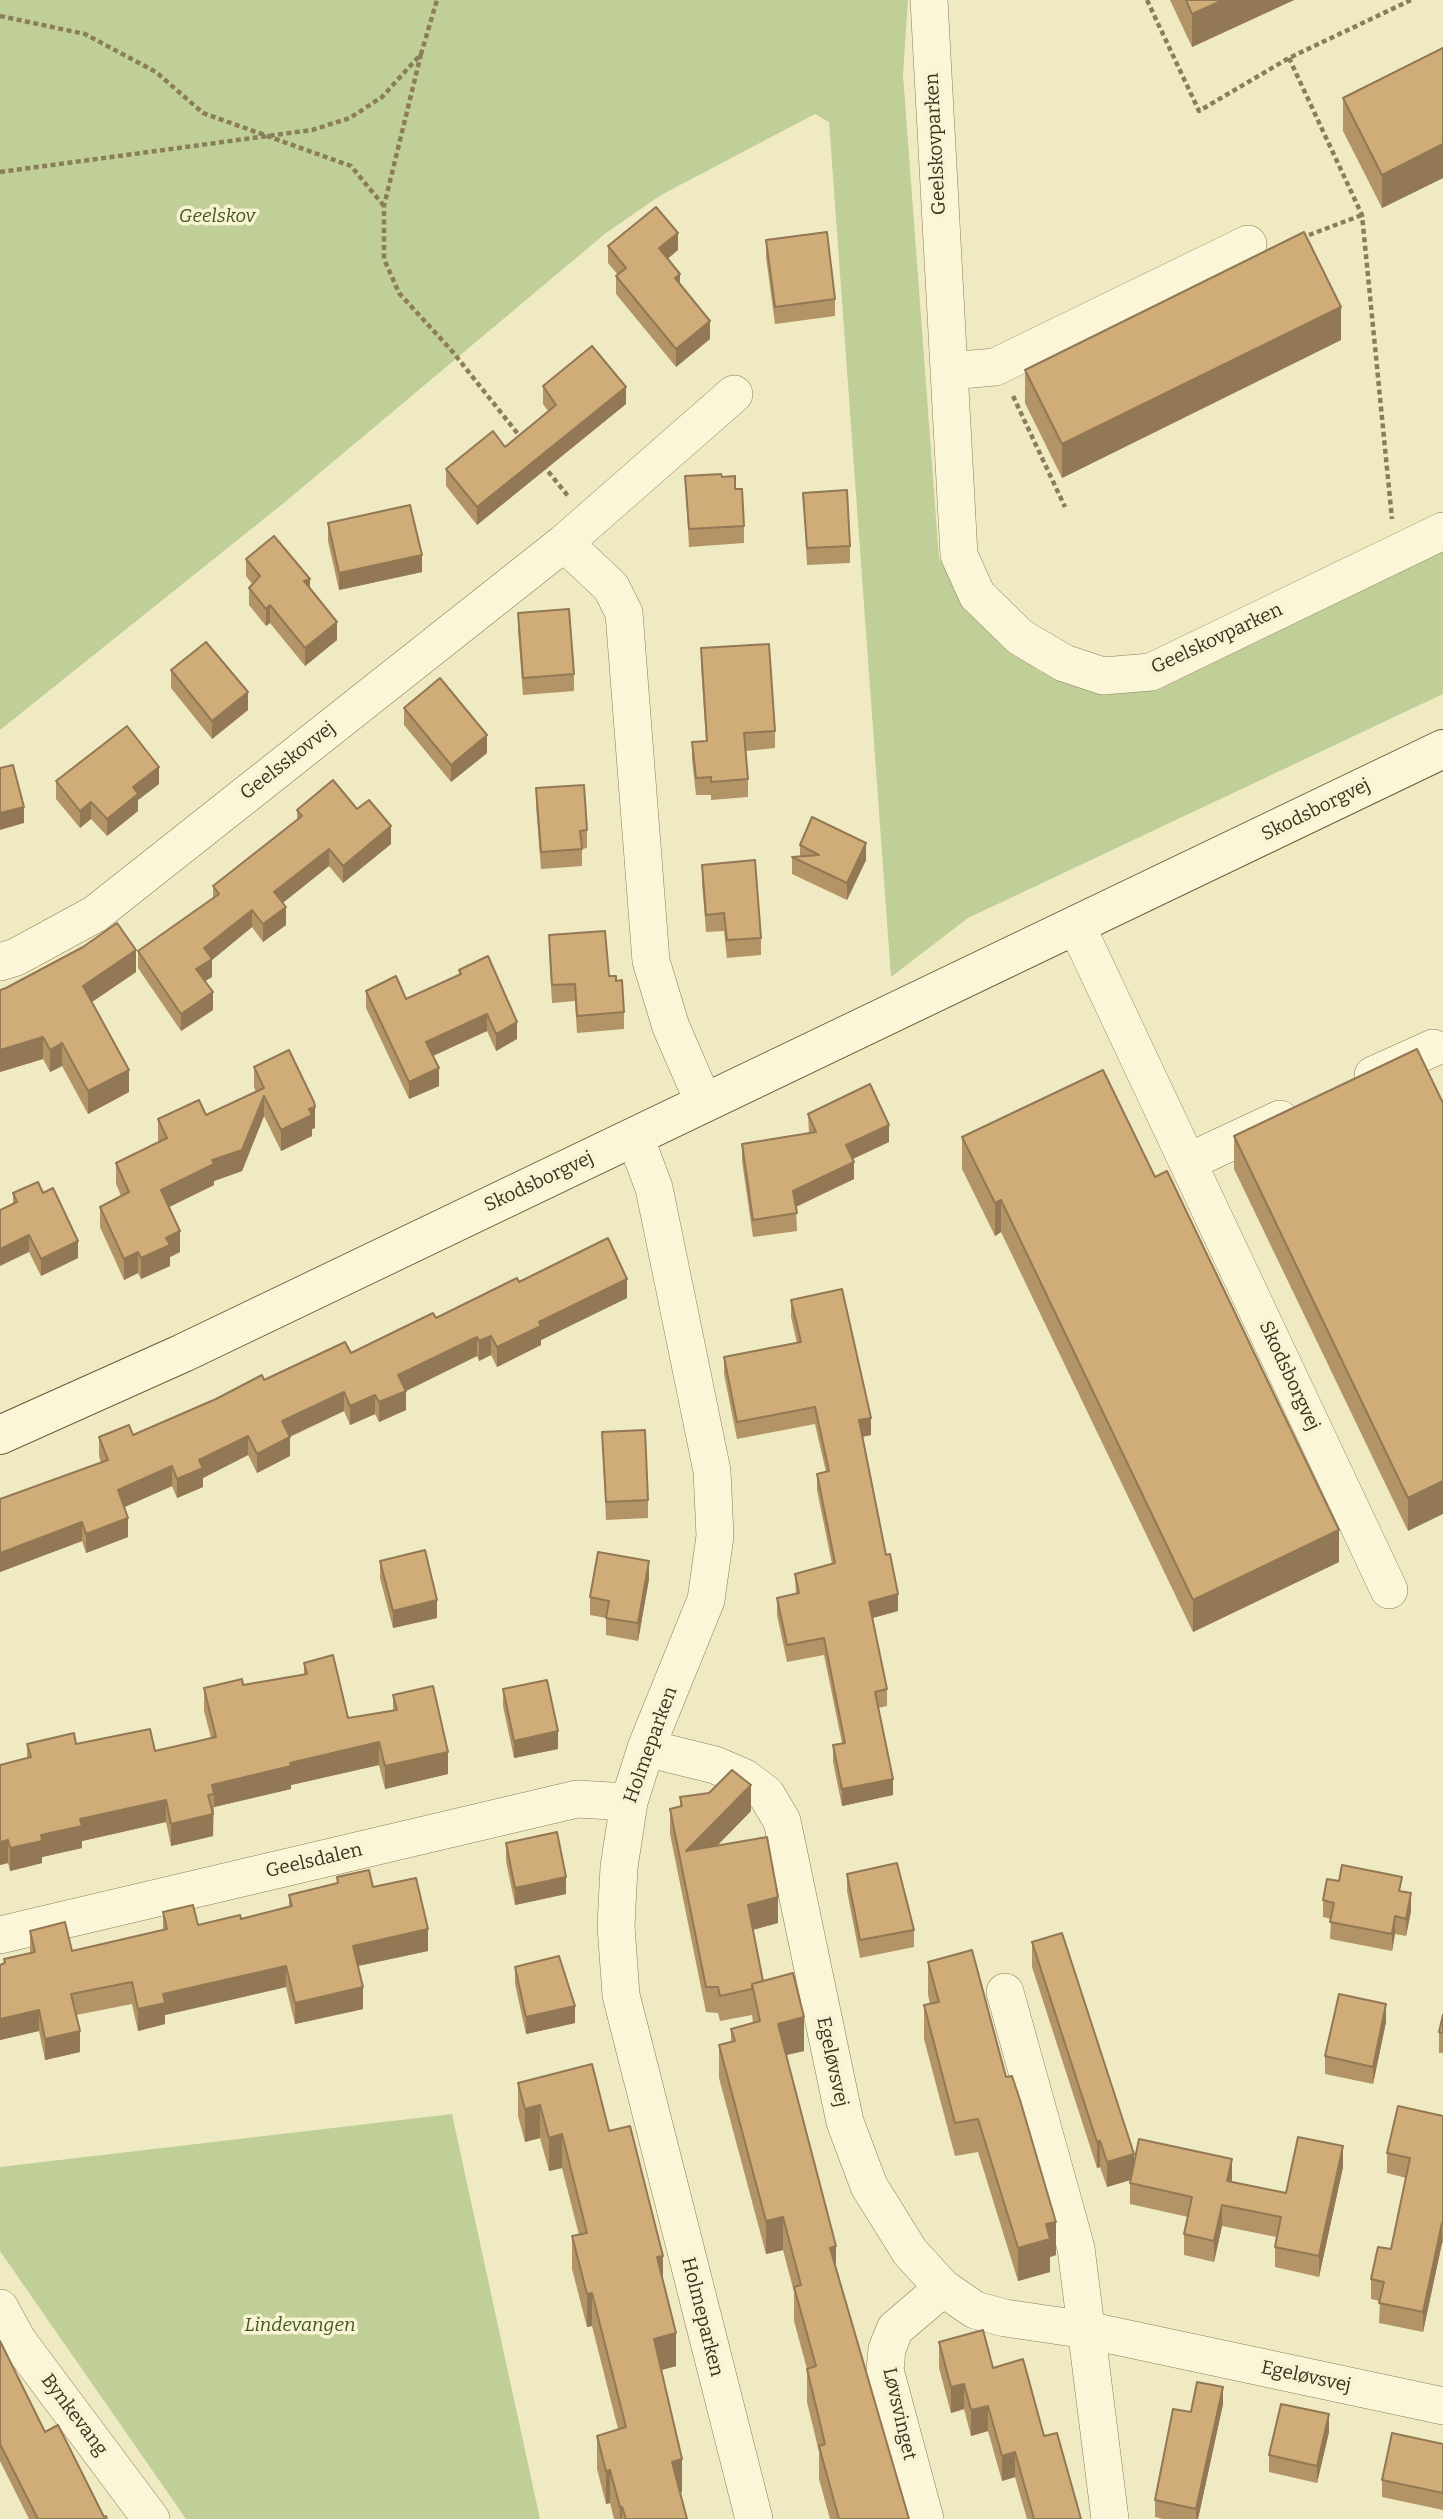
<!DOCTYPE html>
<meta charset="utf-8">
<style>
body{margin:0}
canvas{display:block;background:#f0eac3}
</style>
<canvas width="1443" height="2519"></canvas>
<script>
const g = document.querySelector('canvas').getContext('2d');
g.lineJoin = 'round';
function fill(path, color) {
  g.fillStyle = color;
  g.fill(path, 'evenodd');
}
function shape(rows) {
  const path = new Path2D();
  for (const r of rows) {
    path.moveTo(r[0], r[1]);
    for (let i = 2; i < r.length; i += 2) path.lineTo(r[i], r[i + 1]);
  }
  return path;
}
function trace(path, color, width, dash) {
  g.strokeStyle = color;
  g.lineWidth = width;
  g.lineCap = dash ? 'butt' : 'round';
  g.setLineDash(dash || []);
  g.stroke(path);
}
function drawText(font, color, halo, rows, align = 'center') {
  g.font = font + ' Bitter,serif';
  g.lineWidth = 7;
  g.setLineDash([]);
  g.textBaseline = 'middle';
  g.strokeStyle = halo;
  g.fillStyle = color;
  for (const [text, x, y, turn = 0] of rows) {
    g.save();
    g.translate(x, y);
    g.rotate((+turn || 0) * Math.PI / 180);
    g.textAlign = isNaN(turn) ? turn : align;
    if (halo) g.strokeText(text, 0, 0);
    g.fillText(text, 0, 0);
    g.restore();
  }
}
const green = shape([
 [0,0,908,0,903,75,939,558,966,609,1039,671,1097,691,1443,546,1443,694,968,918,891,977,829,122,815,114,661,195,606,233,285,502,0,730],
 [452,2114,540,2519,186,2519,0,2251,0,2167]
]);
const path = shape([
 [1147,0,1199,111,1289,58,1411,0],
 [0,16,85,34,156,72,203,113,351,166,384,206],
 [421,54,384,206,384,259,399,293,452,351,522,439],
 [1289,58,1362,215,1392,519],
 [0,172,312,130,350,118,382,97,421,54,437,0],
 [1301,238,1362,215],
 [1013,396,1065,507],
 [543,465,568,496]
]);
const street = shape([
 [929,0,959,555,977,595,1020,637,1064,663,1103,676,1151,672,1443,531],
 [949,371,995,367,1248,244],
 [564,543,611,587,624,613,651,961,671,1027,704,1103],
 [1076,925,1389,1590],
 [0,962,16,957,95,914,564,543,734,394],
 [1373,1075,1433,1048],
 [635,1137,654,1188,712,1471,715,1536,706,1600,646,1748,629,1802,619,1867,616,1926,621,1995,754,2519],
 [1188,1162,1280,1119],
 [646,1748,715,1765,745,1778,766,1794,782,1821,845,2122,869,2186,910,2252,943,2288,975,2310,1005,2318,1087,2330,1443,2406],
 [0,1935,577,1799,629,1802],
 [1005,1992,1076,2248,1110,2519],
 [0,2308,18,2341,151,2519],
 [925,2519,885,2370,887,2349,895,2329,943,2288]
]);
const secondary = shape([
 [0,1435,183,1353,1443,749]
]);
const wall = shape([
 [1170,0,1294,0,1192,47],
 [1443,48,1443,178,1382,208,1343,131,1343,98],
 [766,240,835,299,835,316,775,324,766,257],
 [608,246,678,250,667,259,710,339,676,367,616,294,616,276,618,275,608,263],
 [1341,340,1062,478,1025,403,1025,370],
 [543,386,626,404,477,525,446,486,446,469,505,447,548,411,543,404],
 [685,476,722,477,735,489,744,526,744,543,689,547],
 [803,493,850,546,850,563,807,565],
 [328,523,422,572,339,590,328,541],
 [246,559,310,589,337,640,305,666,270,623,266,626,249,605,249,588,252,584,246,576],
 [518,613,574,674,574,691,523,695,518,630],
 [701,648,775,731,775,748,746,751,748,779,748,797,711,800,711,795,696,795,692,759,692,742,706,741,701,665],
 [171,670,248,710,212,739,171,688],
 [404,708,487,753,451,782,404,725],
 [56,781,159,784,138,800,138,811,107,836,91,819,80,828,56,799],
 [536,788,587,830,587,848,582,849,582,866,541,869,536,806],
 [357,809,391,844,343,883,329,866,282,903,286,925,263,942,252,927,212,960,212,977,205,981,213,1010,181,1031,138,968,138,951,213,898,213,886,297,820,297,810],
 [800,845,866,860,847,900,792,874,792,857,800,856],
 [702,865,761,938,761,955,727,958,724,931,706,932,702,882],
 [549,935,609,976,624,1012,624,1029,577,1033,575,1001,552,1003,549,952],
 [459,970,517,1039,496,1051,487,1031,433,1056,439,1086,409,1099,366,1008,366,991,406,999,459,975],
 [136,972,92,1002,129,1092,88,1114,62,1066,50,1072,43,1059,0,1072,0,990],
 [1417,1049,1408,1531,1234,1169,1234,1136],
 [254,1067,315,1128,312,1129,312,1136,281,1151,264,1116,242,1171,214,1181,214,1185,169,1207,180,1252,170,1257,170,1266,141,1279,138,1273,124,1280,100,1227,100,1207,121,1196,116,1184,116,1163,159,1142,158,1140,158,1119,206,1115,256,1092,254,1087],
 [808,1114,889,1142,853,1159,854,1179,796,1207,797,1231,753,1237,742,1161,742,1144,809,1133],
 [962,1137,1155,1177,1339,1562,1193,1632,1001,1232,995,1236,962,1169],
 [13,1193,43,1193,78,1258,41,1276,29,1252,13,1204],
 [519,1282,627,1298,541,1340,541,1345,497,1367,491,1355,479,1361,477,1356,406,1391,406,1410,379,1422,375,1414,350,1425,344,1411,290,1437,290,1456,257,1473,248,1455,203,1478,203,1487,177,1498,172,1486,124,1507,128,1537,86,1553,82,1541,0,1572,101,1463,99,1456,99,1437,133,1435,264,1380,351,1353,436,1318],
 [791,1300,871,1435,863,1437,886,1555,898,1611,872,1618,887,1689,887,1706,878,1708,893,1795,842,1806,833,1762,833,1745,842,1743,824,1655,787,1662,777,1615,777,1598,796,1594,795,1574,832,1564,817,1490,817,1474,826,1472,815,1424,737,1439,724,1374,724,1357,797,1343,791,1317],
 [602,1432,648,1500,648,1518,606,1520],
 [380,1561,437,1618,393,1628,380,1578],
 [649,1579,638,1641,606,1635,606,1618,590,1615,590,1597],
 [304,1663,348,1718,393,1710,393,1695,448,1774,385,1789,379,1765,291,1785,291,1789,214,1807,213,1836,171,1846,166,1822,82,1841,82,1848,42,1857,42,1863,10,1871,8,1863,0,1865,27,1758,27,1744,76,1744,155,1751,211,1738,204,1711,204,1688,243,1685,304,1674],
 [503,1689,558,1749,514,1758,503,1706],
 [680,1797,751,1811,717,1846,778,1923,753,1930,763,1981,804,2051,786,2055,836,2269,909,2519,830,2519,819,2479,819,2452,807,2402,807,2369,794,2321,794,2292,783,2250,766,2254,719,2078,719,2045,731,2042,731,2029,753,2023,752,2015,720,2021,718,2013,706,2012,670,1834,670,1809,680,1806],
 [506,1843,566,1894,515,1905,506,1861],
 [847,1874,914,1930,914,1947,860,1958,847,1891],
 [337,1877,373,1887,428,1951,358,1966,363,2009,295,2024,286,1987,165,2015,165,2024,138,2031,132,2004,76,2015,80,2052,45,2060,39,2031,0,2040,0,1965,4,1964,4,1959,30,1953,30,1931,72,1951,163,1930,163,1912,198,1925,241,1919,289,1907,289,1895,337,1883],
 [1402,1892,1411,1911,1406,1936,1395,1934,1392,1951,1330,1939,1331,1919,1323,1917,1323,1900],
 [1032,1942,1134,2163,1232,2180,1232,2182,1286,2193,1343,2167,1319,2277,1275,2267,1275,2247,1276,2237,1222,2226,1214,2262,1184,2255,1184,2234,1188,2217,1130,2204,1130,2180,1107,2187,1100,2167,1097,2168,1032,1967],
 [928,1962,1056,2255,1050,2257,1050,2272,1018,2281,978,2152,955,2156,924,2039,924,2005,930,2004,928,1995],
 [515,1967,575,2023,526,2034,515,1984],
 [1443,2015,1443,2053,1439,2053,1439,2032],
 [1386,2022,1373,2084,1325,2074,1325,2056],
 [518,2083,609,2131,663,2280,676,2366,662,2370,682,2492,680,2493,687,2519,614,2519,610,2503,606,2504,597,2469,597,2436,618,2429,592,2326,587,2327,572,2269,572,2236,579,2235,562,2168,549,2171,540,2138,525,2142,518,2116],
 [1443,2116,1443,2243,1442,2243,1423,2332,1379,2323,1380,2301,1371,2299,1371,2279,1391,2249,1406,2178,1387,2173,1387,2153],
 [0,2341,45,2432,104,2517,107,2519,29,2519,0,2461],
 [939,2342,993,2368,1044,2436,1081,2519,1027,2519,1015,2477,1002,2481,988,2431,971,2436,964,2409,951,2413,939,2368],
 [1223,2404,1198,2519,1163,2519,1155,2517,1155,2500,1191,2412],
 [1329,2432,1317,2483,1269,2472,1269,2455],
 [1443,2444,1443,2510,1382,2497,1382,2480]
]);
const shadedWall = shape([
 [1223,0,1294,0,1192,47,1192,14],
 [1443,144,1443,178,1382,208,1382,175],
 [678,233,678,250,659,266,659,248],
 [680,274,680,292,675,278],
 [1341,307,1341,340,1062,478,1062,444],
 [710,321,710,339,676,367,676,349],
 [626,387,626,404,477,525,477,507],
 [422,555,422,572,339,590,339,573],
 [310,579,310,597,304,581],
 [270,605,270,623,266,626,266,609],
 [337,622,337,640,305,666,305,648],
 [248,692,248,710,212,739,212,721],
 [487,735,487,753,451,782,451,765],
 [159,767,159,784,138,800,138,811,107,836,107,819,133,787],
 [91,802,91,819,80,828,80,811],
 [24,807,24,823,0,830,0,813],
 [391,826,391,844,343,883,343,866],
 [866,843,866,860,847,900,847,883],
 [329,849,329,866,274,910,274,892],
 [286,907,286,925,263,942,263,924],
 [252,910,252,927,212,960,212,977,196,986,196,969,204,948],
 [136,950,136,972,83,1008,83,986],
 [213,992,213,1010,181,1031,181,1014],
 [487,1014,487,1031,426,1059,426,1042],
 [517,1022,517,1039,496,1051,496,1034],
 [43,1037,43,1059,0,1072,0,1050],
 [62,1043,62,1066,50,1072,50,1050],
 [439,1068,439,1086,409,1099,409,1082],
 [129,1070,129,1092,88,1114,88,1091],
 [264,1096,264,1116,242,1171,214,1181,214,1185,161,1211,161,1190],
 [315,1107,315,1128,312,1129,312,1136,281,1151,281,1130,309,1109],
 [889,1125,889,1142,846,1162,846,1145],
 [854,1162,854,1179,793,1208,793,1191],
 [1001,1200,1001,1232,995,1236,995,1203],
 [180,1231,180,1252,170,1257,170,1266,141,1279,141,1258,166,1238],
 [29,1235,29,1252,0,1266,0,1249],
 [78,1241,78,1258,41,1276,41,1259],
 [138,1252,138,1273,124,1280,124,1259],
 [627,1279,627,1298,541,1340,541,1345,497,1367,497,1347,539,1322],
 [491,1336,491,1355,479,1361,479,1341],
 [477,1337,477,1356,406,1391,406,1410,379,1422,379,1402,398,1375],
 [344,1392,344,1411,282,1440,282,1421],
 [375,1395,375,1414,350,1425,350,1406],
 [871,1418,871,1435,859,1437,859,1420],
 [248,1436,248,1455,203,1478,203,1487,177,1498,177,1479,199,1460],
 [290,1437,290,1456,257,1473,257,1454],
 [172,1466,172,1486,118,1510,118,1490],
 [1443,1481,1443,1514,1408,1531,1408,1498],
 [128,1518,128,1537,86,1553,86,1534],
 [82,1522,82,1541,0,1572,0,1553],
 [1339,1530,1339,1562,1193,1632,1193,1600],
 [649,1561,649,1579,638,1641,638,1623],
 [898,1594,898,1611,869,1619,869,1602],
 [437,1600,437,1618,393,1628,393,1611],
 [558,1731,558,1749,514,1758,514,1741],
 [379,1742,379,1765,291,1785,291,1789,214,1807,214,1794,212,1785,290,1763],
 [448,1752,448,1774,385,1789,385,1766],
 [893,1779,893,1795,842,1806,842,1789],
 [751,1785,751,1811,686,1877,686,1851],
 [166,1800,166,1822,82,1841,82,1848,42,1857,42,1863,10,1871,10,1848,80,1819],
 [213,1814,213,1836,171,1846,171,1824],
 [8,1840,8,1863,0,1865,0,1842],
 [566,1877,566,1894,515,1905,515,1888],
 [1411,1893,1411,1911,1406,1936,1406,1919],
 [778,1897,778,1923,748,1931,748,1905],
 [1395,1916,1395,1934,1392,1951,1392,1934],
 [428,1929,428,1951,353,1967,353,1946],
 [286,1966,286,1987,165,2015,165,2024,138,2031,138,2009,163,1994],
 [363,1987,363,2009,295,2024,295,2003],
 [1386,2004,1386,2022,1373,2084,1373,2067],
 [575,2006,575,2023,526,2034,526,2017],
 [39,2010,39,2031,0,2040,0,2019],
 [804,2017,804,2051,778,2057,778,2024],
 [80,2031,80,2052,45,2060,45,2039],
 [540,2105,540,2138,525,2142,525,2109],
 [562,2134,562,2168,549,2171,549,2138],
 [1100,2141,1100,2167,1097,2168,1097,2142],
 [1343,2146,1343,2167,1319,2277,1319,2256],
 [1134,2154,1134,2179,1107,2187,1107,2162],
 [1232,2159,1232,2180,1227,2201,1227,2181],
 [1222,2205,1222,2226,1214,2262,1214,2241],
 [783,2217,783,2250,766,2254,766,2221],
 [1056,2222,1056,2255,1050,2257,1050,2272,1018,2281,1018,2248,1046,2224],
 [1442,2223,1442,2243,1423,2332,1423,2312],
 [836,2246,836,2280,830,2248],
 [663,2256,663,2289,657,2257],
 [592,2293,592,2326,587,2327,587,2294],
 [676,2333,676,2366,654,2372,654,2339],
 [964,2384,964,2409,951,2413,951,2387],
 [1223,2387,1223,2404,1198,2519,1196,2519,1196,2509],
 [988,2406,988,2431,971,2436,971,2410],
 [1329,2414,1329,2432,1317,2483,1317,2466],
 [1015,2452,1015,2477,1002,2481,1002,2456],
 [682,2459,682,2492,672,2495,672,2462],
 [610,2470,610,2503,606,2504,606,2471],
 [620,2507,622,2507,622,2519,620,2519]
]);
const building = shape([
 [1186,0,1223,0,1192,14,1186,0],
 [1443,48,1443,144,1382,175,1343,98,1443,48],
 [656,207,678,233,659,248,680,274,675,278,710,321,676,349,616,276,626,268,608,246,656,207],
 [827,232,835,299,775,307,766,240,827,232],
 [1304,232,1341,307,1062,444,1025,370,1304,232],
 [592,346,626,387,477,507,446,469,493,431,505,447,556,405,543,386,592,346],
 [721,474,722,477,735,476,735,489,742,489,744,526,689,529,685,476,721,474],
 [847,490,850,546,807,548,803,493,847,490],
 [410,505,422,555,339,573,328,523,410,505],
 [274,536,310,579,304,581,337,622,305,648,270,605,266,609,249,588,260,576,246,559,274,536],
 [569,609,574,674,523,678,518,613,569,609],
 [206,642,248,692,212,721,171,670,206,642],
 [769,644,775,731,744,733,748,779,711,782,711,777,696,778,692,742,707,741,701,648,769,644],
 [440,678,487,735,451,765,404,708,440,678],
 [127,726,159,767,133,787,138,794,107,819,91,802,80,811,56,781,127,726],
 [13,765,24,807,0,813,0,768,13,765],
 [333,780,357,809,369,800,391,826,343,866,329,849,274,892,286,907,263,924,252,910,204,948,212,959,196,969,213,992,181,1014,138,951,219,894,213,886,302,816,297,810,333,780],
 [584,785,587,830,580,831,582,849,541,852,536,788,584,785],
 [812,817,866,843,847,883,792,857,819,855,800,845,812,817],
 [755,860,761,938,727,940,724,913,706,915,702,865,755,860],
 [117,923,136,950,83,986,129,1070,88,1091,62,1043,50,1050,43,1037,0,1050,0,990,6,988,83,947,117,923],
 [605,931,609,976,616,976,616,981,622,980,624,1012,577,1016,575,984,552,985,549,935,605,931],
 [488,956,517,1022,496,1034,487,1014,426,1042,439,1068,409,1082,366,991,396,976,406,999,461,974,459,970,488,956],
 [1417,1049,1443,1103,1443,1481,1408,1498,1234,1136,1417,1049],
 [289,1050,314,1102,315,1107,309,1109,312,1115,281,1130,264,1096,242,1150,212,1160,214,1164,161,1190,180,1231,166,1238,170,1245,141,1258,138,1252,124,1259,100,1207,129,1192,116,1163,167,1138,158,1119,199,1100,206,1115,264,1088,254,1067,289,1050],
 [1103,1070,1155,1177,1167,1171,1339,1530,1193,1600,1001,1200,995,1203,962,1137,1103,1070],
 [870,1084,889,1125,846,1145,854,1162,793,1191,797,1213,753,1220,742,1144,816,1132,808,1114,870,1084],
 [38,1182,43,1193,53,1188,78,1241,41,1259,29,1235,0,1249,0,1210,17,1202,13,1193,38,1182],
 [608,1238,627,1279,539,1322,541,1326,497,1347,491,1336,479,1341,477,1337,398,1375,406,1391,379,1402,375,1395,350,1406,344,1392,282,1421,290,1437,257,1454,248,1436,199,1460,203,1468,177,1479,172,1466,118,1490,128,1518,86,1534,82,1522,0,1553,0,1499,108,1460,99,1437,129,1425,133,1435,216,1399,262,1375,264,1380,345,1342,351,1353,433,1313,436,1318,517,1278,519,1282,608,1238],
 [842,1289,871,1418,859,1420,886,1555,890,1554,898,1594,869,1602,887,1689,875,1692,893,1779,842,1789,833,1745,845,1743,824,1638,787,1645,777,1598,799,1593,795,1574,835,1563,817,1474,829,1471,815,1407,737,1422,724,1357,801,1342,791,1300,842,1289],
 [645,1430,648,1500,606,1502,602,1432,645,1430],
 [425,1550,437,1600,393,1611,380,1561,425,1550],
 [598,1552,649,1561,638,1623,606,1618,609,1601,590,1597,598,1552],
 [333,1655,348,1718,397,1710,393,1695,433,1686,448,1752,385,1766,379,1742,290,1763,291,1766,212,1785,214,1794,208,1795,213,1814,171,1824,166,1800,80,1819,82,1826,41,1835,42,1841,10,1848,8,1840,0,1842,0,1765,31,1757,27,1744,74,1733,76,1744,150,1729,155,1751,216,1737,204,1688,242,1679,243,1685,307,1674,304,1663,333,1655],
 [547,1680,558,1731,514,1741,503,1689,547,1680],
 [732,1770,751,1785,686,1851,767,1837,778,1897,748,1905,763,1981,752,1984,752,1989,720,1996,718,1987,706,1987,670,1809,682,1806,680,1797,709,1793,732,1770],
 [557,1832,566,1877,515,1888,506,1843,557,1832],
 [897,1863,914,1930,860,1940,847,1874,897,1863],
 [1342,1865,1402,1877,1399,1891,1411,1893,1406,1919,1395,1916,1392,1934,1330,1922,1334,1903,1323,1900,1327,1879,1339,1881,1342,1865],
 [369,1870,373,1887,416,1878,428,1929,353,1946,363,1987,295,2003,286,1966,163,1994,165,2003,138,2009,132,1982,71,1994,80,2031,45,2039,39,2010,0,2019,0,1965,5,1963,4,1959,35,1952,30,1931,65,1922,72,1951,167,1929,163,1912,193,1905,198,1925,240,1915,241,1919,292,1906,289,1895,338,1883,337,1877,369,1870],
 [1062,1933,1134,2154,1107,2162,1100,2141,1097,2142,1032,1942,1062,1933],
 [972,1950,1006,2077,1012,2076,1020,2100,1055,2219,1056,2222,1046,2224,1050,2239,1018,2248,978,2119,955,2123,924,2005,939,2002,928,1962,972,1950],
 [559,1956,575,2006,526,2017,515,1967,559,1956],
 [793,1973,804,2017,778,2024,836,2246,830,2248,909,2519,839,2519,819,2446,825,2444,807,2369,816,2366,794,2287,801,2285,783,2217,766,2221,719,2045,735,2041,731,2029,760,2021,752,1984,793,1973],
 [1339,1994,1386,2004,1373,2067,1325,2056,1339,1994],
 [1443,2015,1443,2033,1439,2032,1443,2015],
 [592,2064,609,2131,630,2126,663,2256,657,2257,676,2333,654,2339,682,2459,672,2462,687,2519,626,2519,622,2507,620,2507,610,2470,606,2471,597,2436,626,2427,592,2293,587,2294,572,2236,587,2233,562,2134,549,2138,540,2105,525,2109,518,2083,592,2064],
 [1398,2106,1443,2116,1443,2223,1442,2223,1423,2312,1379,2303,1384,2282,1371,2279,1378,2247,1391,2249,1410,2158,1387,2153,1398,2106],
 [1298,2137,1343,2146,1319,2256,1275,2247,1281,2217,1222,2205,1214,2241,1184,2234,1192,2197,1130,2183,1139,2139,1232,2159,1227,2181,1286,2193,1298,2137],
 [983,2330,993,2368,1023,2359,1044,2436,1057,2433,1081,2519,1034,2519,1015,2452,1002,2456,988,2406,971,2410,964,2384,951,2387,939,2342,983,2330],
 [0,2341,45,2432,58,2425,104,2517,106,2516,107,2519,38,2519,0,2444,0,2341],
 [1197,2382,1223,2387,1196,2509,1155,2500,1173,2409,1191,2412,1197,2382],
 [1281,2404,1329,2414,1317,2466,1269,2455,1281,2404],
 [1392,2433,1443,2444,1443,2493,1382,2480,1392,2433]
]);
const streetNames = [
 ["Geelskovparken",936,144,-93],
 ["Geelskovparken",1217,639,-25],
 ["Geelsskovvej",288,761,-38],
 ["Skodsborgvej",1316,810,-26],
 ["Skodsborgvej",539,1182,-25],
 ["Skodsborgvej",1289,1376,65],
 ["Holmeparken",651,1745,-70],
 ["Geelsdalen",314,1861,-13],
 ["Egeløvsvej",832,2062,78],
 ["Holmeparken",702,2317,76],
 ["Egeløvsvej",1306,2377,12],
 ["Løvsvinget",899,2414,77],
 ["Bynkevang",74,2415,53]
];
const parkNames = [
 ["Geelskov",217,217],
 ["Lindevangen",300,2326]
];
fill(green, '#bfcf97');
trace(street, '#8b7d59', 38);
trace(secondary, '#6d5d3c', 40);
trace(path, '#8b7d59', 4.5, [5, 3.5]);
trace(street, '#faf6d7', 37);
trace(secondary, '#faf6d7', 38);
fill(wall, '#b39467');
fill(shadedWall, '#927854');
fill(building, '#d0ac78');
trace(building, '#927854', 2);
drawText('19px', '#3b311e', '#f7f3d3', streetNames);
drawText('italic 19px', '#425823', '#f7f3d3', parkNames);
</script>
